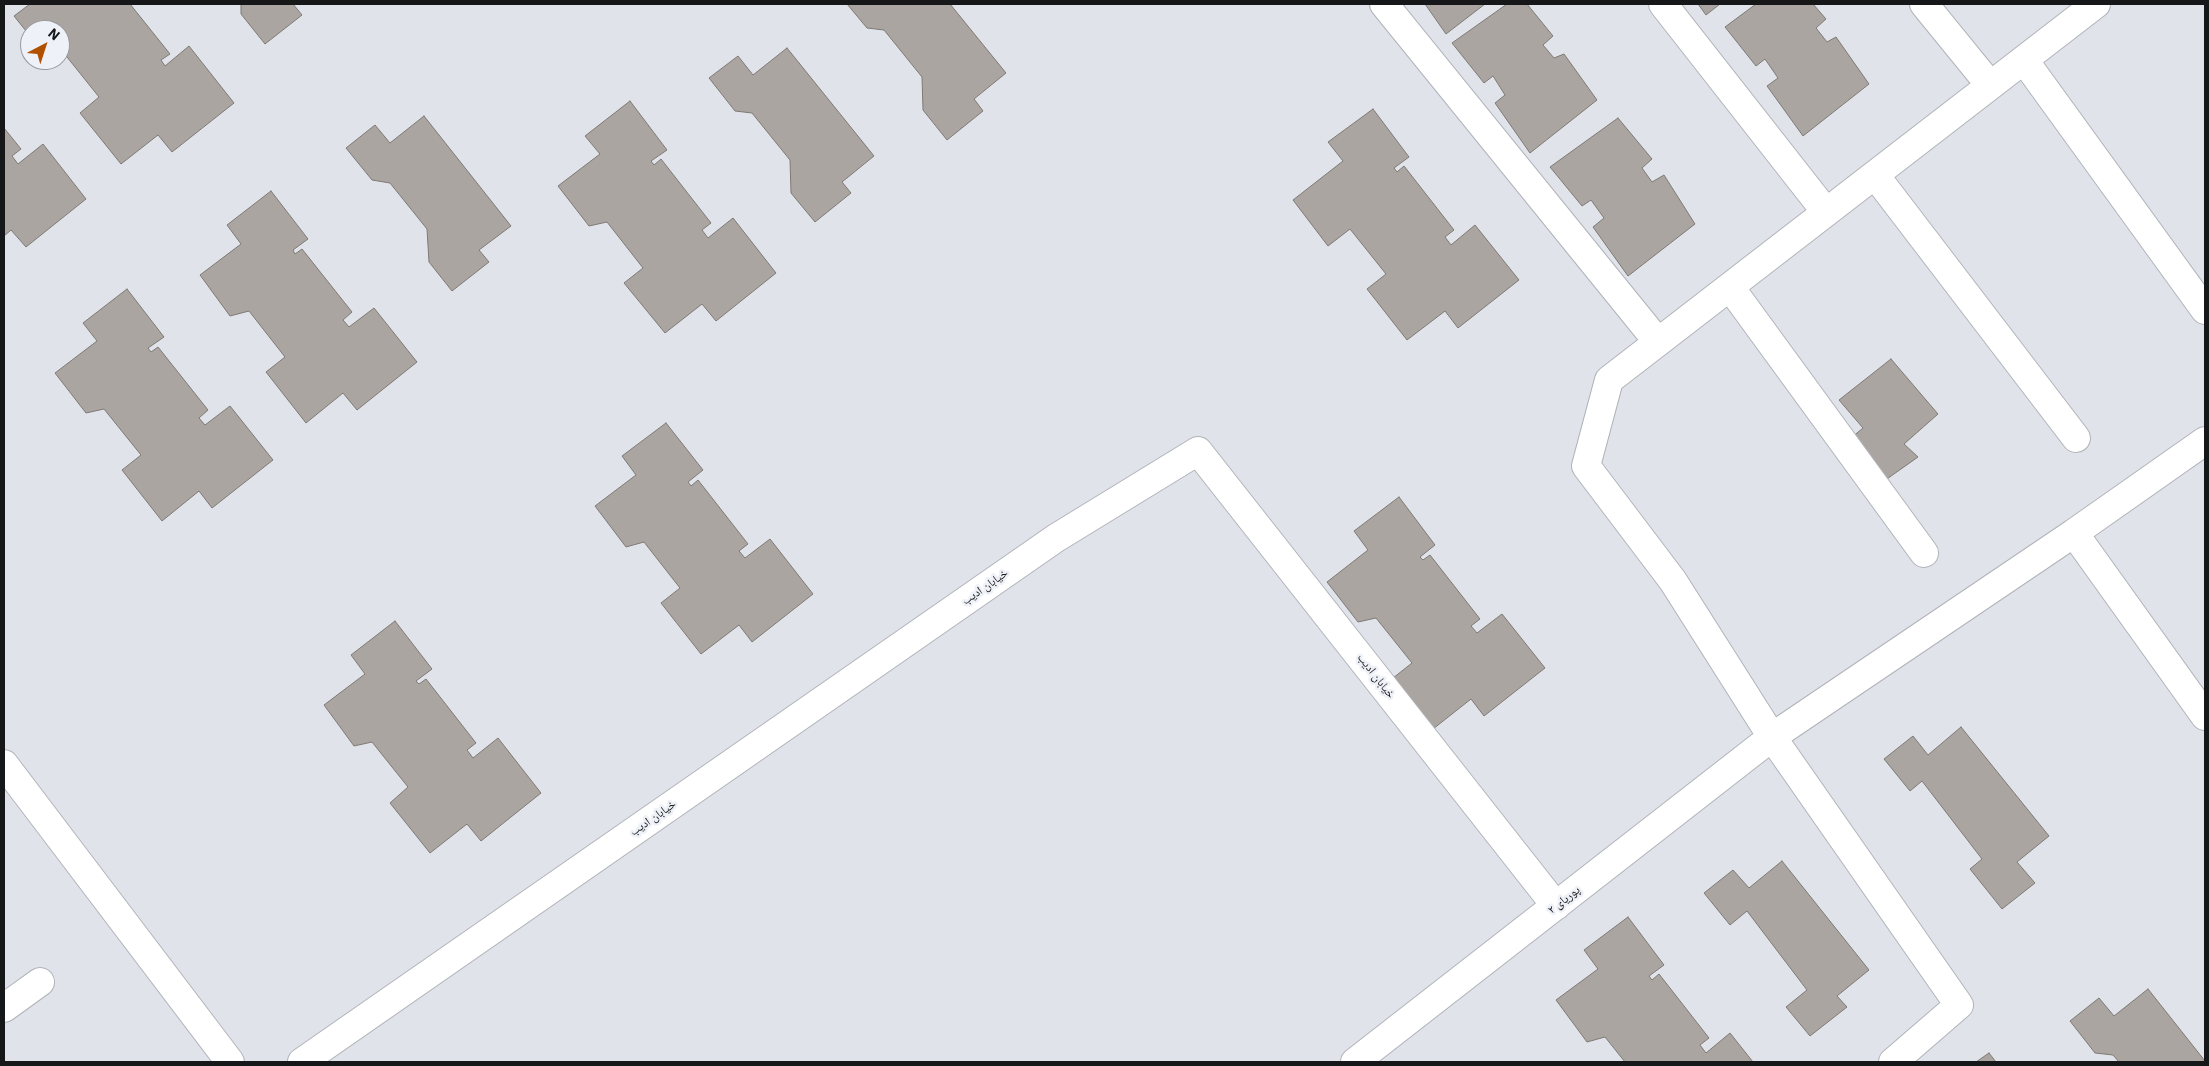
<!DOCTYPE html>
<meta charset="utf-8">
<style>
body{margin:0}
#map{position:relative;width:2209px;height:1066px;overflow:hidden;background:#e0e4ea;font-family:"IBM Plex Sans",sans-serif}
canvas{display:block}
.frame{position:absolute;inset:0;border:5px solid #161719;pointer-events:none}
.north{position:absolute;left:20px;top:20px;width:50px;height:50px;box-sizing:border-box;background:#eef1f7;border:1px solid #989a9e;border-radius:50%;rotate:40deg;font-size:14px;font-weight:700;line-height:20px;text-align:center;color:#161719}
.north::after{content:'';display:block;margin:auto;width:18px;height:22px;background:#b05102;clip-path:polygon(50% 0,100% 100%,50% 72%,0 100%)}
</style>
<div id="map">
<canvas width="2209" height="1066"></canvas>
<div class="frame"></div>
<div class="north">N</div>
</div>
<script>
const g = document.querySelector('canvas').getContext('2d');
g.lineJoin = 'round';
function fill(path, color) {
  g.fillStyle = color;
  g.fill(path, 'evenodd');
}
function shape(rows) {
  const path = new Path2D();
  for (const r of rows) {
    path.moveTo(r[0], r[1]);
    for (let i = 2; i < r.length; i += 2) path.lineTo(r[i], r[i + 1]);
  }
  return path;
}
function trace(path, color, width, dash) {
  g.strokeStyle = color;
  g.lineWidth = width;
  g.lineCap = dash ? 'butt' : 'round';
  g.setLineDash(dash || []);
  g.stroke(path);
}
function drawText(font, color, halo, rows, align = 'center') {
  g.font = font + ' "IBM Plex Sans","Noto Naskh Arabic",sans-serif';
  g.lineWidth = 5;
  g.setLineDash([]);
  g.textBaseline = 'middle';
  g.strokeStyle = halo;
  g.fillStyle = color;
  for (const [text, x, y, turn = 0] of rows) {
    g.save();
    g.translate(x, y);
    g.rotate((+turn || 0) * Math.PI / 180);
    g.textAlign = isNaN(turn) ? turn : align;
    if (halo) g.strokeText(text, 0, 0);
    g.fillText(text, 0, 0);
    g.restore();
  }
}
const building = shape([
 [30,4,130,4,170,54,161,60,165,66,189,46,234,103,172,152,158,135,121,164,80,113,99,97,63,52,60,53,60,30,30,30,30,36,14,16,30,4],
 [241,4,293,4,302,15,265,44,241,14,241,4],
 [847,4,950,4,1006,73,974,99,983,111,947,140,923,110,922,77,884,30,867,28,847,4],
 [1425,4,1485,4,1446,34,1425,4],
 [1507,4,1527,4,1553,36,1543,45,1554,58,1564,54,1597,100,1530,153,1495,103,1505,95,1493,76,1484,83,1452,43,1507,4],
 [1698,4,1720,4,1706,15,1698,4],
 [1756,4,1813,4,1826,19,1816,28,1827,42,1836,37,1869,84,1803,136,1767,86,1778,78,1765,59,1756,66,1725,27,1756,4],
 [787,48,874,156,842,182,851,193,815,222,791,193,790,160,752,113,735,111,709,78,738,56,753,75,787,48],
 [630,101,667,150,651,161,654,165,661,159,711,223,702,230,708,238,733,218,776,273,716,321,702,304,665,333,624,283,643,268,607,222,589,226,558,186,600,154,585,136,630,101],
 [1373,109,1409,157,1394,168,1397,172,1404,166,1454,230,1445,237,1451,245,1475,225,1519,280,1458,328,1445,311,1407,340,1367,289,1386,274,1350,229,1328,246,1293,200,1343,161,1328,142,1373,109],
 [424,116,511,226,479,250,489,262,452,291,429,262,427,229,390,183,372,180,346,148,375,125,390,143,424,116],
 [1618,118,1652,159,1642,168,1652,182,1664,175,1695,224,1628,276,1593,227,1604,218,1591,200,1582,206,1550,167,1618,118],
 [4,128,21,149,12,156,18,164,43,144,86,199,26,247,11,230,4,236,4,128],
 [271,191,308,239,293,250,295,254,302,249,352,312,343,320,349,327,374,308,417,362,357,410,343,393,306,423,266,372,285,357,249,311,230,316,200,275,241,244,227,225,271,191],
 [127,289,164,337,148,348,151,352,158,347,208,410,199,418,205,425,230,406,273,460,212,508,199,491,162,521,122,470,141,455,104,409,86,413,55,373,97,341,83,323,127,289],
 [1891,359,1938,414,1904,444,1918,457,1884,481,1851,438,1863,428,1839,400,1891,359],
 [666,423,703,470,688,482,691,486,698,480,748,544,739,551,745,558,770,539,813,594,752,642,739,625,701,654,661,603,680,588,644,542,626,547,595,506,636,475,622,456,666,423],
 [1399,497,1435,545,1420,557,1423,560,1430,555,1480,619,1471,626,1477,633,1502,614,1545,668,1484,716,1471,699,1433,729,1393,678,1412,663,1376,618,1358,622,1327,582,1368,550,1354,531,1399,497],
 [395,621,432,669,416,681,419,684,426,679,476,743,467,750,473,758,498,738,541,793,481,841,467,824,430,853,390,803,408,787,372,742,354,746,324,705,365,674,351,655,395,621],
 [1961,727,2049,836,2017,862,2035,883,2002,909,1970,869,1982,859,1922,781,1910,791,1884,759,1913,736,1928,755,1961,727],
 [1782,861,1869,970,1837,996,1847,1007,1810,1036,1786,1007,1807,990,1747,911,1730,925,1704,893,1733,870,1749,888,1782,861],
 [1628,917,1664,965,1649,976,1652,980,1659,974,1709,1038,1700,1045,1706,1053,1730,1033,1753,1062,1625,1062,1605,1037,1587,1042,1556,1000,1598,969,1584,950,1628,917],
 [2148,989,2205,1061,2205,1062,2119,1062,2113,1055,2095,1053,2070,1021,2099,998,2114,1016,2148,989],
 [1989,1053,1996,1062,1976,1062,1989,1053]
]);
const minor = shape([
 [1384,4,1658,342],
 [1663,4,1826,212],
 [1924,4,1990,85],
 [2024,60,2205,310],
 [1875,175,2076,438],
 [1730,287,1924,553],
 [2205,441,2074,533,2205,716],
 [4,764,230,1062],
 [4,1008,40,982],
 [302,1062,1056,538,1198,451,1556,906],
 [1355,1062,1772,737,2074,533],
 [1893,1062,1959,1005,1772,737,1673,581,1586,466,1609,380,2096,4]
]);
const streetNames = [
 ["خیابان ادیب",985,587,-35],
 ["خیابان ادیب",1376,676,52],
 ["خیابان ادیب",653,818,-35],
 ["پوریای ۲",1564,900,-38]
];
fill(building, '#aaa5a0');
trace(building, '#7e7975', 1);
trace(minor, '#b0b3b9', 30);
trace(minor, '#fff', 28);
drawText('12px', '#161719', '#eef1f7', streetNames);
</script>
